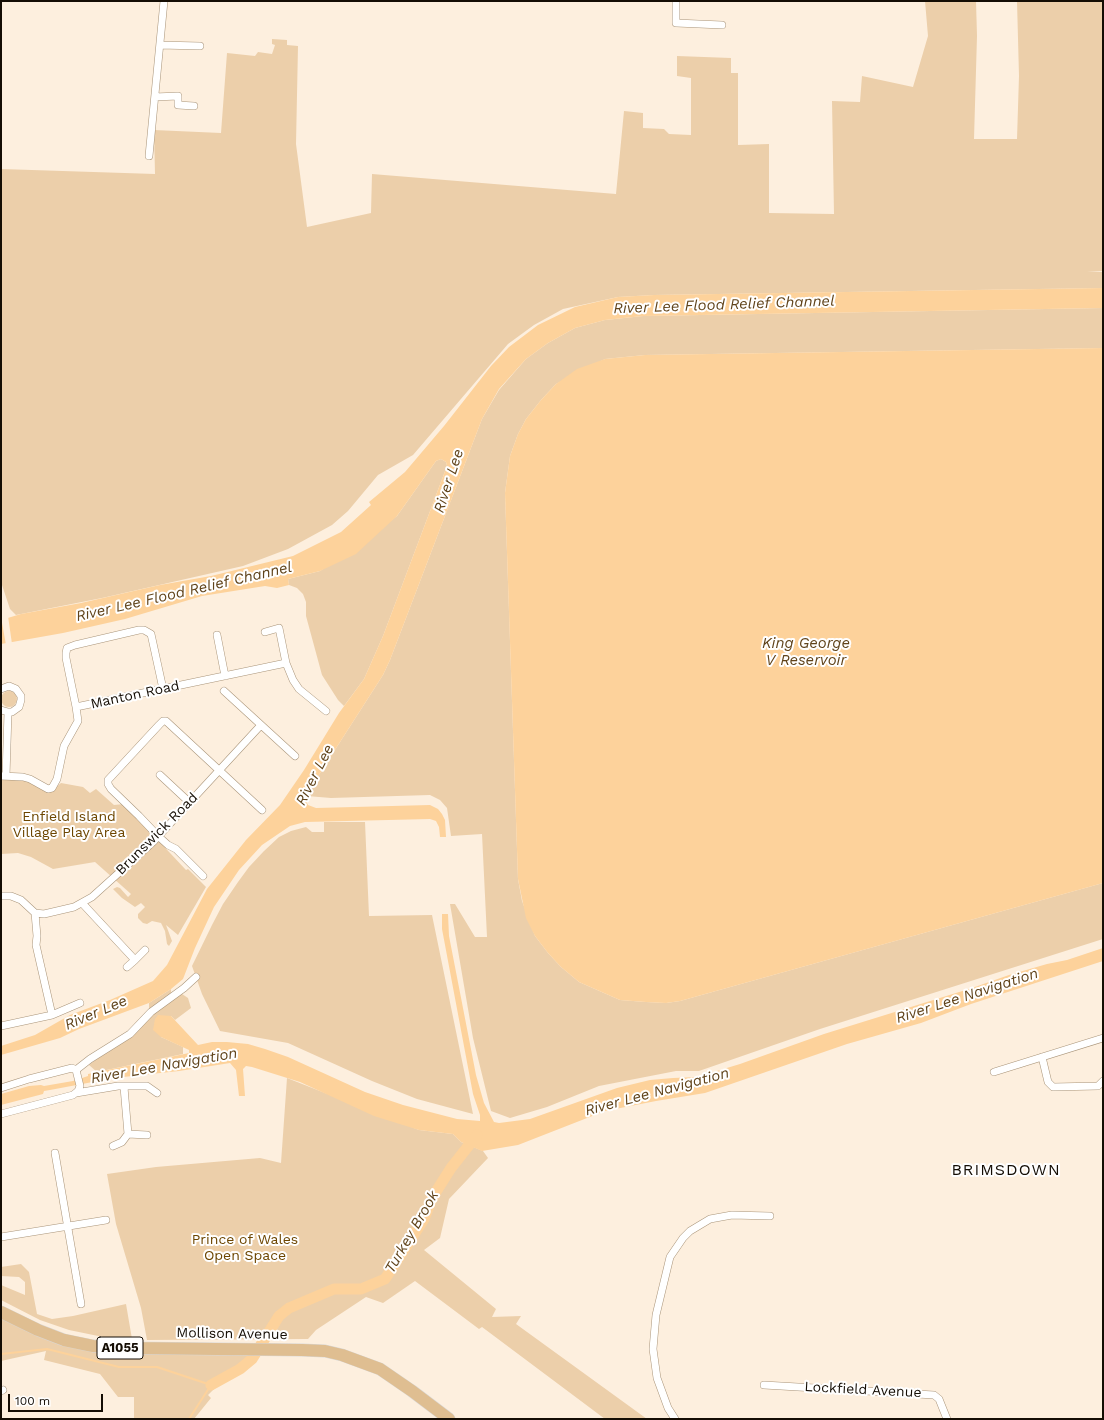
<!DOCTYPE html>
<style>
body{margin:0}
#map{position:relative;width:1104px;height:1420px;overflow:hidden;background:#fdefde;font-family:"Work Sans",sans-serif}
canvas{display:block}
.frame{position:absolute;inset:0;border:2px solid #140d04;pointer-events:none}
.scale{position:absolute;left:8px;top:1394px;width:95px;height:18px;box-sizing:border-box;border:2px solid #140d04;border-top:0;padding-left:5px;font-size:12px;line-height:14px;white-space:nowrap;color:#140d04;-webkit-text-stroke:3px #fff;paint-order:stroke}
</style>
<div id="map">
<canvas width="1104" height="1420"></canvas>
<div class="frame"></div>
<div class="scale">100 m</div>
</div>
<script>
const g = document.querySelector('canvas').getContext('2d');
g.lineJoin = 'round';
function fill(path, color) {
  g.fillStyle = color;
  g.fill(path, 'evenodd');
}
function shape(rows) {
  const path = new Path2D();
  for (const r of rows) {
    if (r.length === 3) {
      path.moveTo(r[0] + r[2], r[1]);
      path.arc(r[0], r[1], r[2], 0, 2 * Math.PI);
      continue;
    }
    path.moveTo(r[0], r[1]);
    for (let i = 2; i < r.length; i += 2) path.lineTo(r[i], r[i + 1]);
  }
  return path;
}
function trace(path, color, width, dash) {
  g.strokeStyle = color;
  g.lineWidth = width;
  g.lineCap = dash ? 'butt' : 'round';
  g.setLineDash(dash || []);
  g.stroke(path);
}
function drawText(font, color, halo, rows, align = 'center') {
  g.font = font + ' "Work Sans",sans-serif';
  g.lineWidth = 4;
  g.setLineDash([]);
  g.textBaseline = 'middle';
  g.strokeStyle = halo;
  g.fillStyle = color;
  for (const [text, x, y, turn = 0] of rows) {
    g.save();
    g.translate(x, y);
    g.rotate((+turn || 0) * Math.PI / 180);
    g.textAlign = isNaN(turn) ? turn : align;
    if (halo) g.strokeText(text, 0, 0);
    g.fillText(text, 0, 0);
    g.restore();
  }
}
const green = shape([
 [925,1,976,1,977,36,974,139,1017,139,1019,76,1017,1,1103,1,1103,271,1087,272,1103,272,1103,288,654,295,618,297,563,309,534,325,508,344,413,455,378,475,348,511,332,525,288,549,243,566,102,598,16,615,10,609,1,582,1,169,155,174,154,130,221,133,227,53,255,56,258,52,272,54,275,45,272,44,272,39,287,40,287,45,298,46,296,144,307,227,371,213,372,174,616,194,624,111,643,113,643,128,664,129,669,134,691,135,691,78,677,76,677,56,731,58,731,73,738,73,738,145,769,144,769,213,834,214,832,101,860,102,862,76,913,87,928,36],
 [1103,308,1103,348,645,355,605,359,556,384,541,400,526,419,518,434,510,456,505,493,518,879,522,901,535,936,548,953,561,967,579,982,620,1000,646,1002,666,1003,680,1001,1103,883,1103,939,820,1029,699,1071,676,1071,599,1086,547,1107,510,1118,491,1111,473,1038,450,904,455,904,475,937,487,937,482,834,451,836,447,808,440,800,430,795,331,798,307,796,315,781,383,675,390,660,482,419,499,390,526,359,548,343,575,328,605,320,643,316],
 [441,459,446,462,447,466,383,636,364,679,344,706,338,700,322,675,306,616,306,602,303,594,297,588,289,585,288,579,320,571,397,516,436,461],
 [9,699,8],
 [1,779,27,781,53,790,61,783,83,787,90,793,96,789,114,805,124,804,186,870,188,869,206,887,178,935,166,925,172,941,169,946,167,944,165,931,161,923,152,921,147,924,143,923,138,918,138,914,145,907,141,903,135,907,122,898,113,889,117,887,120,888,128,897,131,894,95,862,53,869,31,857,18,853,1,854],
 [324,822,365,822,369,916,432,915,473,1114,417,1099,372,1081,288,1043,220,1031,202,994,192,966,212,925,223,904,238,882,249,867,264,851,279,837,291,831,306,827,312,832,324,832],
 [171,989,171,999,182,994,188,998,191,1008,175,1020,171,1016,161,1037,183,1047,183,1054,97,1072,89,1065,149,1017,149,1003],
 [287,1078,419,1130,453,1134,461,1142,483,1151,488,1158,449,1199,440,1238,424,1250,496,1309,492,1317,521,1316,516,1324,647,1419,605,1419,482,1327,479,1329,415,1281,383,1303,366,1297,316,1330,308,1339,147,1340,141,1308,116,1224,107,1174,156,1167,260,1158,281,1163],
 [21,1264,29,1272,37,1314,52,1319,73,1316,126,1304,132,1339,108,1338,69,1330,40,1320,1,1300,1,1285,25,1295,25,1282,19,1277,1,1276,1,1267],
 [1,1317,72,1345,108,1353,125,1352,136,1359,138,1351,259,1356,253,1364,242,1372,218,1385,208,1395,211,1398,194,1419,134,1419,134,1397,118,1397,100,1374,44,1360,46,1351,1,1361]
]);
const water = shape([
 [1103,288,1103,308,643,316,605,320,575,328,548,343,526,359,499,389,482,419,390,660,383,675,315,781,307,796,306,801,308,805,316,808,430,805,438,809,442,814,445,820,446,837,440,837,439,827,436,821,430,819,305,822,290,826,262,845,239,870,214,907,195,948,183,979,171,989,149,1003,79,1029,60,1038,1,1055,1,1046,35,1035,70,1015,110,1000,153,981,167,965,207,889,246,840,280,805,304,770,339,713,364,679,383,636,447,466,446,462,441,459,436,461,397,516,356,554,320,571,288,579,289,585,277,588,265,586,202,596,125,619,63,633,1,644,1,620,21,614,81,603,160,585,211,576,293,556,341,532,371,505,369,502,405,472,444,426,491,366,509,347,538,325,575,307,618,297,654,295],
 [1103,348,1103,883,680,1001,666,1003,646,1002,620,1000,579,982,561,967,548,953,535,936,526,918,518,879,505,493,510,456,518,434,526,419,541,400,556,384,577,369,605,359,645,355],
 [442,914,448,914,449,936,476,1075,484,1103,494,1122,499,1123,530,1119,617,1088,650,1080,673,1078,697,1077,740,1064,824,1034,972,988,1009,975,1047,964,1067,960,1103,948,1103,961,971,1004,921,1023,847,1044,705,1093,656,1101,605,1111,518,1145,482,1151,461,1142,453,1134,419,1130,374,1116,300,1082,252,1067,246,1066,243,1069,245,1096,239,1096,236,1070,230,1063,179,1071,114,1078,50,1090,44,1091,43,1094,1,1105,1,1094,29,1086,41,1085,44,1086,73,1081,88,1076,88,1074,189,1053,189,1050,161,1037,153,1030,155,1019,158,1015,171,1016,198,1045,212,1042,227,1042,248,1044,265,1049,288,1057,365,1092,403,1105,457,1119,480,1121,480,1115,473,1094,442,929]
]);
const pier = shape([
 [8,616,12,644,6,645,1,617]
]);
const stream = shape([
 [1,1354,47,1349,119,1367,157,1367,211,1385,189,1419]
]);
const river = shape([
 [211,1385,240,1369,252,1359,279,1316,289,1308,334,1289,361,1289,385,1279,424,1219,432,1198,451,1168,477,1135]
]);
const street = shape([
 [676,1,676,23,722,25],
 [160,45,200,46],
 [155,97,178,96,178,105,194,106],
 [149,156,164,1],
 [265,632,279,628,286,663,293,680,299,689,326,711],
 [217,635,225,676],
 [1,689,9,686,16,689,21,696,21,700,19,707,12,712,8,712,1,710],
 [224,691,295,756],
 [76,707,66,658,66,653,67,648,75,645,139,630,144,630,151,634,163,689],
 [160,775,189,802],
 [1,776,23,777,30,779,48,789,52,788,57,779,64,746,78,721,76,707,286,663],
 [6,776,8,712],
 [203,876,176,849,168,845,158,836,139,816,111,789,108,784,108,780,159,725,163,721,166,721,262,810],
 [1,896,11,896,21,900,35,913],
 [82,903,135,960,145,950],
 [35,913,44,914,74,907,92,897,153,842,261,725],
 [35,913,37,936,36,945,52,1015],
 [127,967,135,960],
 [1,1026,52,1015,80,1003],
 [1042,1057,1048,1082,1053,1087,1098,1086,1103,1081],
 [76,1070,90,1059,130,1034,151,1012,184,988,196,977],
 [994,1072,1103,1038],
 [124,1087,128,1134],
 [1,1088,29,1079,72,1068,76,1070,80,1086,78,1091,73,1095,1,1114],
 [76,1093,118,1086,147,1086,157,1093],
 [113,1146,122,1142,128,1134,147,1135],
 [55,1153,81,1304],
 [1,1237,106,1220],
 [764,1385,934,1395,939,1399,947,1419],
 [1,1391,3,1390],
 [675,1419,668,1408,657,1378,653,1349,656,1315,670,1257,683,1238,690,1231,710,1219,732,1215,770,1216]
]);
const primary = shape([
 [1,1312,38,1330,64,1340,93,1346,131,1348,302,1350,325,1351,342,1355,380,1369,412,1391,449,1419]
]);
const shields = [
 [120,1348,46]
];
const shieldNames = [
 ["A1055",120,1348]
];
const streetNames = [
 ["Manton Road",135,695,-12],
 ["Brunswick Road",157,834,-45],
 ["Mollison Avenue",232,1334,1],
 ["Lockfield Avenue",863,1390,3]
];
const parkNames = [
 ["Enfield Island",69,817],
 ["Village Play Area",69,833],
 ["Prince of Wales",245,1240],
 ["Open Space",245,1256]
];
const waterNames = [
 ["River Lee Flood Relief Channel",724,305,-2],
 ["River Lee",449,481,-72],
 ["River Lee Flood Relief Channel",184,592,-13],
 ["King George",806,644],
 ["V Reservoir",806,661],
 ["River Lee",315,775,-63],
 ["River Lee Navigation",967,996,-18],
 ["River Lee",96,1013,-23],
 ["River Lee Navigation",164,1066,-10],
 ["River Lee Navigation",657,1092,-15],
 ["Turkey Brook",412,1232,-60]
];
const quarterNames = [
 ["BRIMSDOWN",1006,1170]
];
fill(green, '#eccfaa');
fill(water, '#fdd29b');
fill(pier, '#fdefde');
trace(stream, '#fdd29b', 2);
trace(river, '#fdd29b', 11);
trace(street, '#aa957a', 8);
trace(primary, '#d9d8d7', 13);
trace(street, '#fff', 7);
trace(primary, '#dfbe91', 12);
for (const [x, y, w] of shields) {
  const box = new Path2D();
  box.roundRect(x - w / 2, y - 11, w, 22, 3);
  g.fillStyle = '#fff';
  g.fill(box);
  trace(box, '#140d04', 1);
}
drawText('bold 13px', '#140d04', null, shieldNames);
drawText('14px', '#140d04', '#fff', streetNames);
drawText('14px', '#6d4600', '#fff', parkNames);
drawText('italic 15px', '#60431a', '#fff', waterNames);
g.letterSpacing = '1px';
drawText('16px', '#140d04', '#fff', quarterNames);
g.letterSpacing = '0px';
</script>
